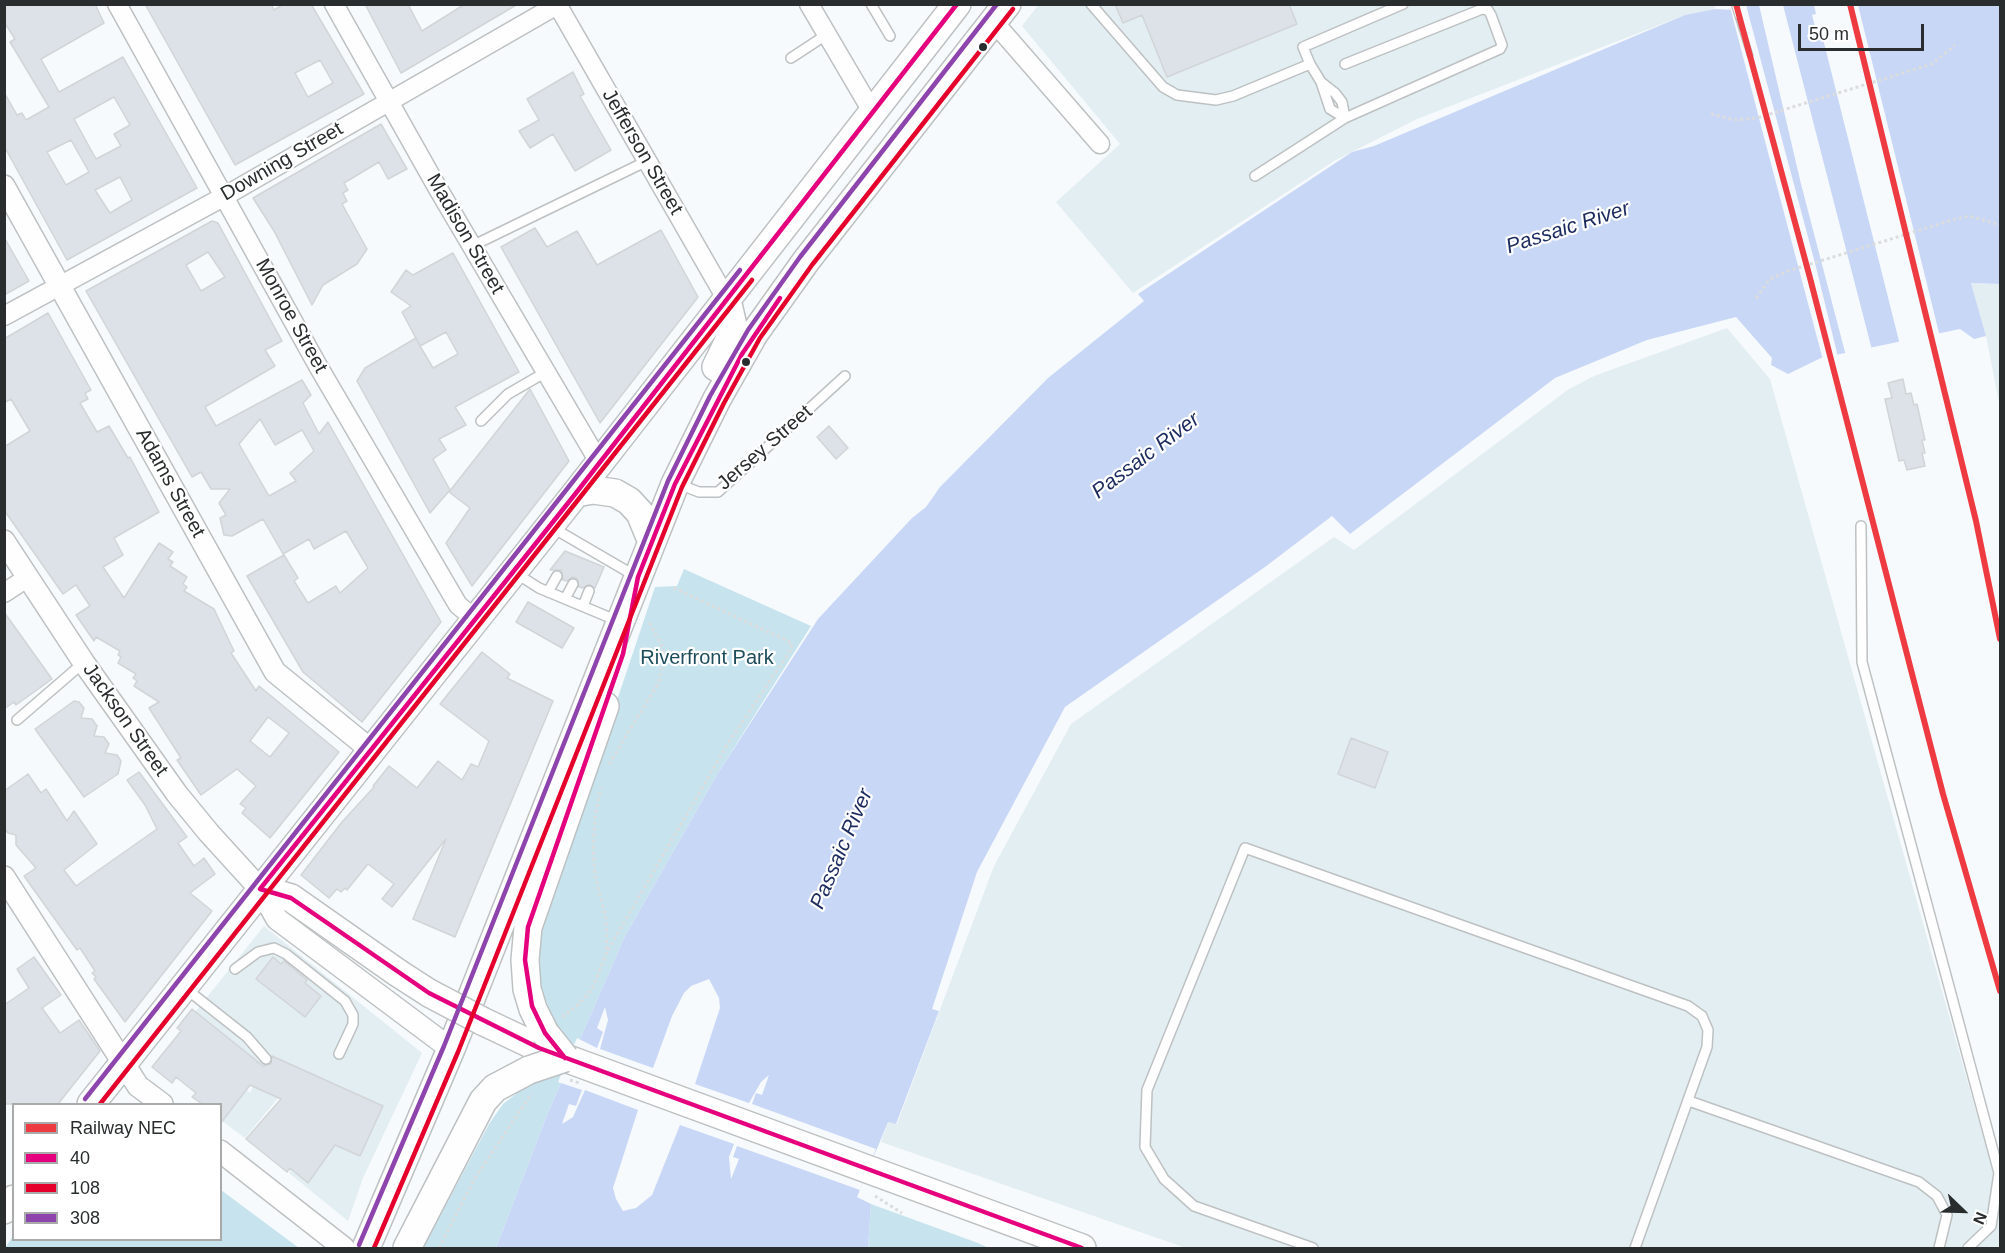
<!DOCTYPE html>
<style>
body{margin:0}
#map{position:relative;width:2005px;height:1253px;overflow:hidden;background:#f6fafc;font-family:Helvetica,sans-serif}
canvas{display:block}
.frame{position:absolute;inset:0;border:6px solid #292d2e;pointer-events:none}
.legend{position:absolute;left:12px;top:1103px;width:210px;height:138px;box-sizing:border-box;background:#fff;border:2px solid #a9abab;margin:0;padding:8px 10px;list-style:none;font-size:18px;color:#292d2e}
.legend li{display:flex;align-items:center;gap:12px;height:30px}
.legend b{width:30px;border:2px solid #a9abab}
.north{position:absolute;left:1933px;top:1181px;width:60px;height:60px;-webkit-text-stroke:4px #fff;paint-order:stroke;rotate:113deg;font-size:16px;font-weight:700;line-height:24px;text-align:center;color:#292d2e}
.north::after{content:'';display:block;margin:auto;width:21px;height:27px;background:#292d2e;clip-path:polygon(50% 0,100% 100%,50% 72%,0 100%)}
.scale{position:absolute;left:1798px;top:24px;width:126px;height:27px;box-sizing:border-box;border:3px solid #292d2e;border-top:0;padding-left:8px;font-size:18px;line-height:21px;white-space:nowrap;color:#292d2e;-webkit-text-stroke:4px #fff;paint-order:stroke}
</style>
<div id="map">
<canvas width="2005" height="1253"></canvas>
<div class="frame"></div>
<ul class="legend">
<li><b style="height:8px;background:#ee3a41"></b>Railway NEC</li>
<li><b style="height:8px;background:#e5007d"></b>40</li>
<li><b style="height:8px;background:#e4002b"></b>108</li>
<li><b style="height:8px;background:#8e44ad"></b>308</li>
</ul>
<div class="north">N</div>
<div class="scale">50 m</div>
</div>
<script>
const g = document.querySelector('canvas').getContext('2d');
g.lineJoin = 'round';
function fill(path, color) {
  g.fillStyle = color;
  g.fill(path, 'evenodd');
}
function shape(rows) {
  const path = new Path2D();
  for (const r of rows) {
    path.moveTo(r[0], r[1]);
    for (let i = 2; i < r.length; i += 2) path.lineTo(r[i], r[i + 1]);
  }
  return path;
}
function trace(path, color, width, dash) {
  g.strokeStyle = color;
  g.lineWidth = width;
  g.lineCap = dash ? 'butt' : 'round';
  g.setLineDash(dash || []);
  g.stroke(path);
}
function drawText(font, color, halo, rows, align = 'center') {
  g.font = font + ' Helvetica,sans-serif';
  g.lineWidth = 4.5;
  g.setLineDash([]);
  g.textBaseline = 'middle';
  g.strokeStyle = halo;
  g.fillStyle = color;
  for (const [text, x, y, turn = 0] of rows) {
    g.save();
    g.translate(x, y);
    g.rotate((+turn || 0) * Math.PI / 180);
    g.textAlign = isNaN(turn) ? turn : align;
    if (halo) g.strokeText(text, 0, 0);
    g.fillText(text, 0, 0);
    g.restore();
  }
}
const built = shape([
 [1039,4,1714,4,1715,9,1685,15,1417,119,1334,161,1133,293,1056,202,1120,144,1022,26],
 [1971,283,2000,284,2000,408,1986,336],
 [1727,328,1770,379,2000,1197,2000,1248,1186,1248,881,1142,888,1122,897,1124,994,866,1071,724,1334,537,1354,550,1569,389,1594,376],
 [264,926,422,1053,363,1178,348,1221,289,1173,308,1142,308,1111,278,1098,245,1138,222,1121,247,1090,250,1093,263,1066,195,1012]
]);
const green = shape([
 [684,569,811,626,718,773,625,936,547,1115,496,1248,423,1248,489,1124,503,1104,525,1087,552,1014,541,990,538,961,545,915,655,587,677,586],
 [221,1190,299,1248,5,1248,13,1236,14,1240,220,1240],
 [871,1204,978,1243,989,1248,868,1248]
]);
const water = shape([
 [1755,4,2000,5,2000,284,1971,283,1986,336,1974,339,1960,329,1821,358,1788,374,1771,365,1772,358,1736,317,1647,340,1555,378,1350,534,1332,516,1265,567,1065,707,977,872,932,1009,939,1011,896,1124,888,1122,857,1197,871,1204,868,1248,496,1248,547,1115,625,936,718,773,818,619,912,518,926,507,940,487,1048,378,1144,301,1138,294,1352,152,1374,146,1685,15,1715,9,1733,10]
]);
const pier = shape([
 [1746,5,1816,267,1838,357,1823,360,1765,141,1730,7],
 [1759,5,1783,5,1872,350,1846,356,1801,184],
 [1814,5,1858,5,1940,337,1900,345,1823,39,1820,38,1816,30,1812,15,1816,14],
 [709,979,719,998,720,1008,695,1084,749,1103,761,1082,769,1075,762,1095,756,1093,752,1104,876,1149,860,1190,737,1146,733,1157,739,1159,731,1179,729,1157,734,1144,680,1125,652,1195,636,1208,623,1211,616,1199,613,1188,638,1110,585,1090,573,1117,562,1124,569,1104,576,1106,582,1090,558,1082,577,1038,597,1048,603,1032,597,1028,605,1007,608,1020,600,1049,653,1068,672,1016,684,993,691,986]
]);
const building = shape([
 [4,4,95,4,104,23,41,59,59,92,123,57,197,188,67,260,4,146,4,92,17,115,22,113,26,120,49,107,10,42,15,39,4,22,4,4],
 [114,97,130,125,114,134,121,146,96,159,74,119,114,97],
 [71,140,89,172,66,185,47,152,71,140],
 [120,177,132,200,110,213,95,190,120,177],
 [145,4,271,4,274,10,284,4,311,4,364,94,235,165,145,4],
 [320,60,333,83,308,97,295,73,320,60],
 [365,4,408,4,422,31,465,4,518,4,401,73,365,4],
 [1115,4,1289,4,1297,24,1167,77,1142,15,1123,23,1115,4],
 [573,72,584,94,580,96,611,150,575,171,553,134,530,148,519,131,539,120,527,99,573,72],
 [381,124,407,169,388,179,379,162,344,183,348,190,343,193,347,201,342,204,367,249,357,264,323,285,312,305,274,231,253,198,381,124],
 [212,221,218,223,282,341,265,350,275,366,205,407,216,426,302,380,311,395,303,403,319,434,328,422,441,622,362,722,303,672,247,576,284,555,298,578,294,581,308,603,336,586,340,593,368,568,346,531,314,549,309,539,283,554,263,519,232,536,224,535,220,518,226,515,219,503,230,489,211,489,201,472,192,477,86,291,212,221],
 [208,252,225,277,201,291,186,265,208,252],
 [260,419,275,445,302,430,314,451,290,473,296,481,269,496,239,444,260,419],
 [535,228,547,247,577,231,597,265,661,230,698,297,600,423,501,247,535,228],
 [4,237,29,281,4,295,4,237],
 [453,253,519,372,455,407,466,425,439,439,446,450,433,459,450,490,430,513,357,381,365,368,416,338,420,346,402,312,411,306,391,292,406,270,413,275,453,253],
 [446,332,458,354,433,368,420,346,446,332],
 [48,313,91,390,85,393,88,399,80,403,97,432,109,426,128,458,130,457,159,512,114,538,123,555,103,567,124,598,159,543,173,552,168,559,173,562,170,566,187,577,183,584,187,587,184,591,214,609,234,651,231,653,256,691,259,686,339,752,270,838,242,813,246,808,240,804,256,786,237,769,201,795,177,760,181,758,149,708,159,702,134,686,137,681,133,678,136,674,118,663,121,657,118,655,120,651,96,637,94,641,76,615,90,606,76,585,63,594,4,510,4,447,30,431,11,399,4,403,4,339,48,313],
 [268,717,289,733,270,757,250,741,268,717],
 [1903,379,1906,394,1911,393,1914,405,1917,404,1925,440,1922,440,1925,453,1922,453,1925,466,1907,470,1904,460,1899,461,1885,399,1892,398,1888,383,1903,379],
 [530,389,569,461,472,586,446,543,470,508,449,492,530,389],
 [829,426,848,448,836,459,817,437,829,426],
 [565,551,604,567,595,588,589,584,583,588,579,587,577,578,572,577,567,581,563,580,561,570,550,570,565,551],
 [528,602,574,628,562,648,516,622,528,602],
 [4,612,52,679,16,705,14,702,4,709,4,612],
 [482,652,510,674,507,678,553,701,455,937,413,919,446,839,392,907,382,899,394,884,368,864,347,890,345,888,341,892,337,889,329,898,301,875,342,822,374,787,373,786,389,766,417,788,438,761,462,780,471,764,478,767,489,741,440,704,482,652],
 [74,701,79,702,84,708,81,718,92,719,97,726,94,736,104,737,109,744,105,753,117,755,121,761,118,774,84,797,35,729,74,701],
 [1351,738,1388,752,1375,788,1338,774,1351,738],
 [139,772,187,837,178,843,194,866,204,858,215,874,190,893,212,911,125,1022,94,979,96,977,92,973,95,971,80,948,77,950,24,876,36,868,16,845,16,835,8,833,4,828,4,791,28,774,41,793,46,789,67,821,74,811,97,844,64,870,76,886,157,829,145,805,127,780,139,772],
 [34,957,61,995,42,1008,60,1033,79,1020,100,1051,58,1104,4,1104,4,1005,29,988,17,969,34,957],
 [273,957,281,964,284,961,307,980,305,983,321,996,305,1017,256,979,273,957],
 [192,1009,263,1066,271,1064,272,1056,383,1106,360,1156,335,1145,308,1183,290,1168,287,1172,246,1139,281,1099,250,1085,220,1124,220,1104,202,1104,192,1097,196,1093,176,1077,172,1083,152,1067,181,1031,177,1028,192,1009]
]);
const path = shape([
 [1711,114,1734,120,1757,118,1932,64,1955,45],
 [1756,298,1770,279,1788,271,1952,220,1969,216,1997,224],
 [609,764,659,682,663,661,663,648,649,622],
 [608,950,727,745,790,651,792,643,672,587],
 [562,1017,579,1004,592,989,607,952,606,919,595,875,593,849,595,817,601,788],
 [875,1196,902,1213],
 [439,1248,475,1178,532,1093]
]);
const service = shape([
 [871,4,890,36],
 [1091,4,1163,87,1177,95,1216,100,1233,96,1310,64,1303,47,1403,4],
 [791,58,826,35],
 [1310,64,1321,82,1330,109,1345,118],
 [1321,82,1335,93,1342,102,1345,118],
 [1255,176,1345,118,1500,49,1502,45,1491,15,1488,10,1482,9,1345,64],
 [472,246,647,161],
 [481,421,508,394,546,372],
 [678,484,699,492,718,492,845,376],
 [1861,526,1862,662,1999,1173,1991,1226,1968,1248],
 [553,528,637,577],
 [517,574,539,588,618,621],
 [548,592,557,576],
 [565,599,573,584],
 [583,606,589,591],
 [17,720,83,663],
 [235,969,258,952,274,948,286,954,345,1001,353,1015,353,1024,339,1054],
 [185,988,247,1037,266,1059],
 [1689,1101,1919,1182,1937,1196,1947,1215,1939,1248],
 [1313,1248,1194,1206,1164,1179,1145,1147,1147,1090,1245,848,1688,1006,1702,1016,1708,1030,1707,1047,1635,1248]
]);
const minor = shape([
 [117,4,318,366,458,605,475,619],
 [334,4,437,187,599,462],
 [557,4,727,300],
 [809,4,873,113],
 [993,21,1100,144],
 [4,316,225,196,557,5],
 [4,593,27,578]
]);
const tertiary = shape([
 [4,186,275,672,371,750],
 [4,541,84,663,177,794,209,833,260,889,277,919,451,1049],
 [4,877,138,1086,162,1104],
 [220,1151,344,1248]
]);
const primary = shape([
 [716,367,734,330,727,300],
 [576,493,593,490,615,493,629,501,640,513,652,542],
 [260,889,291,898,398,973],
 [482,1021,539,1048],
 [545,1033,533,1009,527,989,525,960,528,927,605,706],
 [565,1058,1082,1248],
 [91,1104,576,493,957,4],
 [4,1210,14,1199],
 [366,1248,451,1049,675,484,717,399,754,334,806,261,1007,4],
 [407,1248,483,1101,495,1088,529,1070]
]);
const rail = shape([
 [1734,4,1750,55]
]);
const pathBridge = shape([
 [570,1080,579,1083]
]);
const primaryBridge = shape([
 [398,973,429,993,482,1021],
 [545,1033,565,1058],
 [529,1070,565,1058]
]);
const bus1 = shape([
 [957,4,576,493,260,889,291,898,429,993,539,1048,1082,1248],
 [565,1058,545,1033,532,1006,525,960,528,927,623,654,638,577,675,484,742,354,780,298]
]);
const bus2 = shape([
 [100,1104,752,280],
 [374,1248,458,1052,682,487,724,403,760,338,812,265,1013,9]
]);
const bus3 = shape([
 [85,1099,740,270],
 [359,1245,444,1046,668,481,710,396,748,330,800,257,997,4]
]);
const rail1 = shape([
 [1736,4,1810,278,1943,794,2000,991],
 [1850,4,1976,521,2000,639]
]);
const markers = [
 [983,47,5,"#292d2e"],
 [746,362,5,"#292d2e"]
];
const streetNames = [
 ["Jefferson Street",642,152,60],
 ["Downing Street",282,162,-30],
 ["Madison Street",465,234,60],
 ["Monroe Street",291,316,61],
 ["Jersey Street",765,448,-41],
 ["Adams Street",170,483,61],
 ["Jackson Street",125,720,55]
];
const parkNames = [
 ["Riverfront Park",707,658]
];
const waterNames = [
 ["Passaic River",1568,228,-18],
 ["Passaic River",1146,456,-37],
 ["Passaic River",842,849,-67]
];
fill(built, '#e3eef2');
fill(green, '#c7e4ee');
fill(water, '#c9d7f6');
fill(pier, '#f6fafc');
fill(building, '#dce2e7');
trace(building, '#d2d5d7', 1.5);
trace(service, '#bdc1c2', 12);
trace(minor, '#bdc1c2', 21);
trace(tertiary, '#bdc1c2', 24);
trace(primary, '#bdc1c2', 30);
trace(path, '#dbdcdd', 3, [3, 3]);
trace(service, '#fefeff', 9);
trace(minor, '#fefeff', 18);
trace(tertiary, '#fefeff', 21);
trace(primary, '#fefeff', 27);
trace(rail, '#bdbebf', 7);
trace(rail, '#fff', 4.5, [14]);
trace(primaryBridge, '#bdc1c2', 30, []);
trace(pathBridge, '#dbdcdd', 3, [3, 3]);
trace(primaryBridge, '#fefeff', 27);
trace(bus1, '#e5007d', 4.5);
trace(bus2, '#e4002b', 4.5);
trace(bus3, '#8e44ad', 4.5);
trace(rail1, '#ee3a41', 6);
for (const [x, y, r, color] of markers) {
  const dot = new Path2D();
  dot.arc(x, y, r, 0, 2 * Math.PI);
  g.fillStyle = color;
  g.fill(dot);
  trace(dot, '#fff', 2);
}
drawText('20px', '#292d2e', '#fff', streetNames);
drawText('20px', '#1d4d5c', '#fff', parkNames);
drawText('italic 21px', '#1c2b5f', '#fff', waterNames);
</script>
